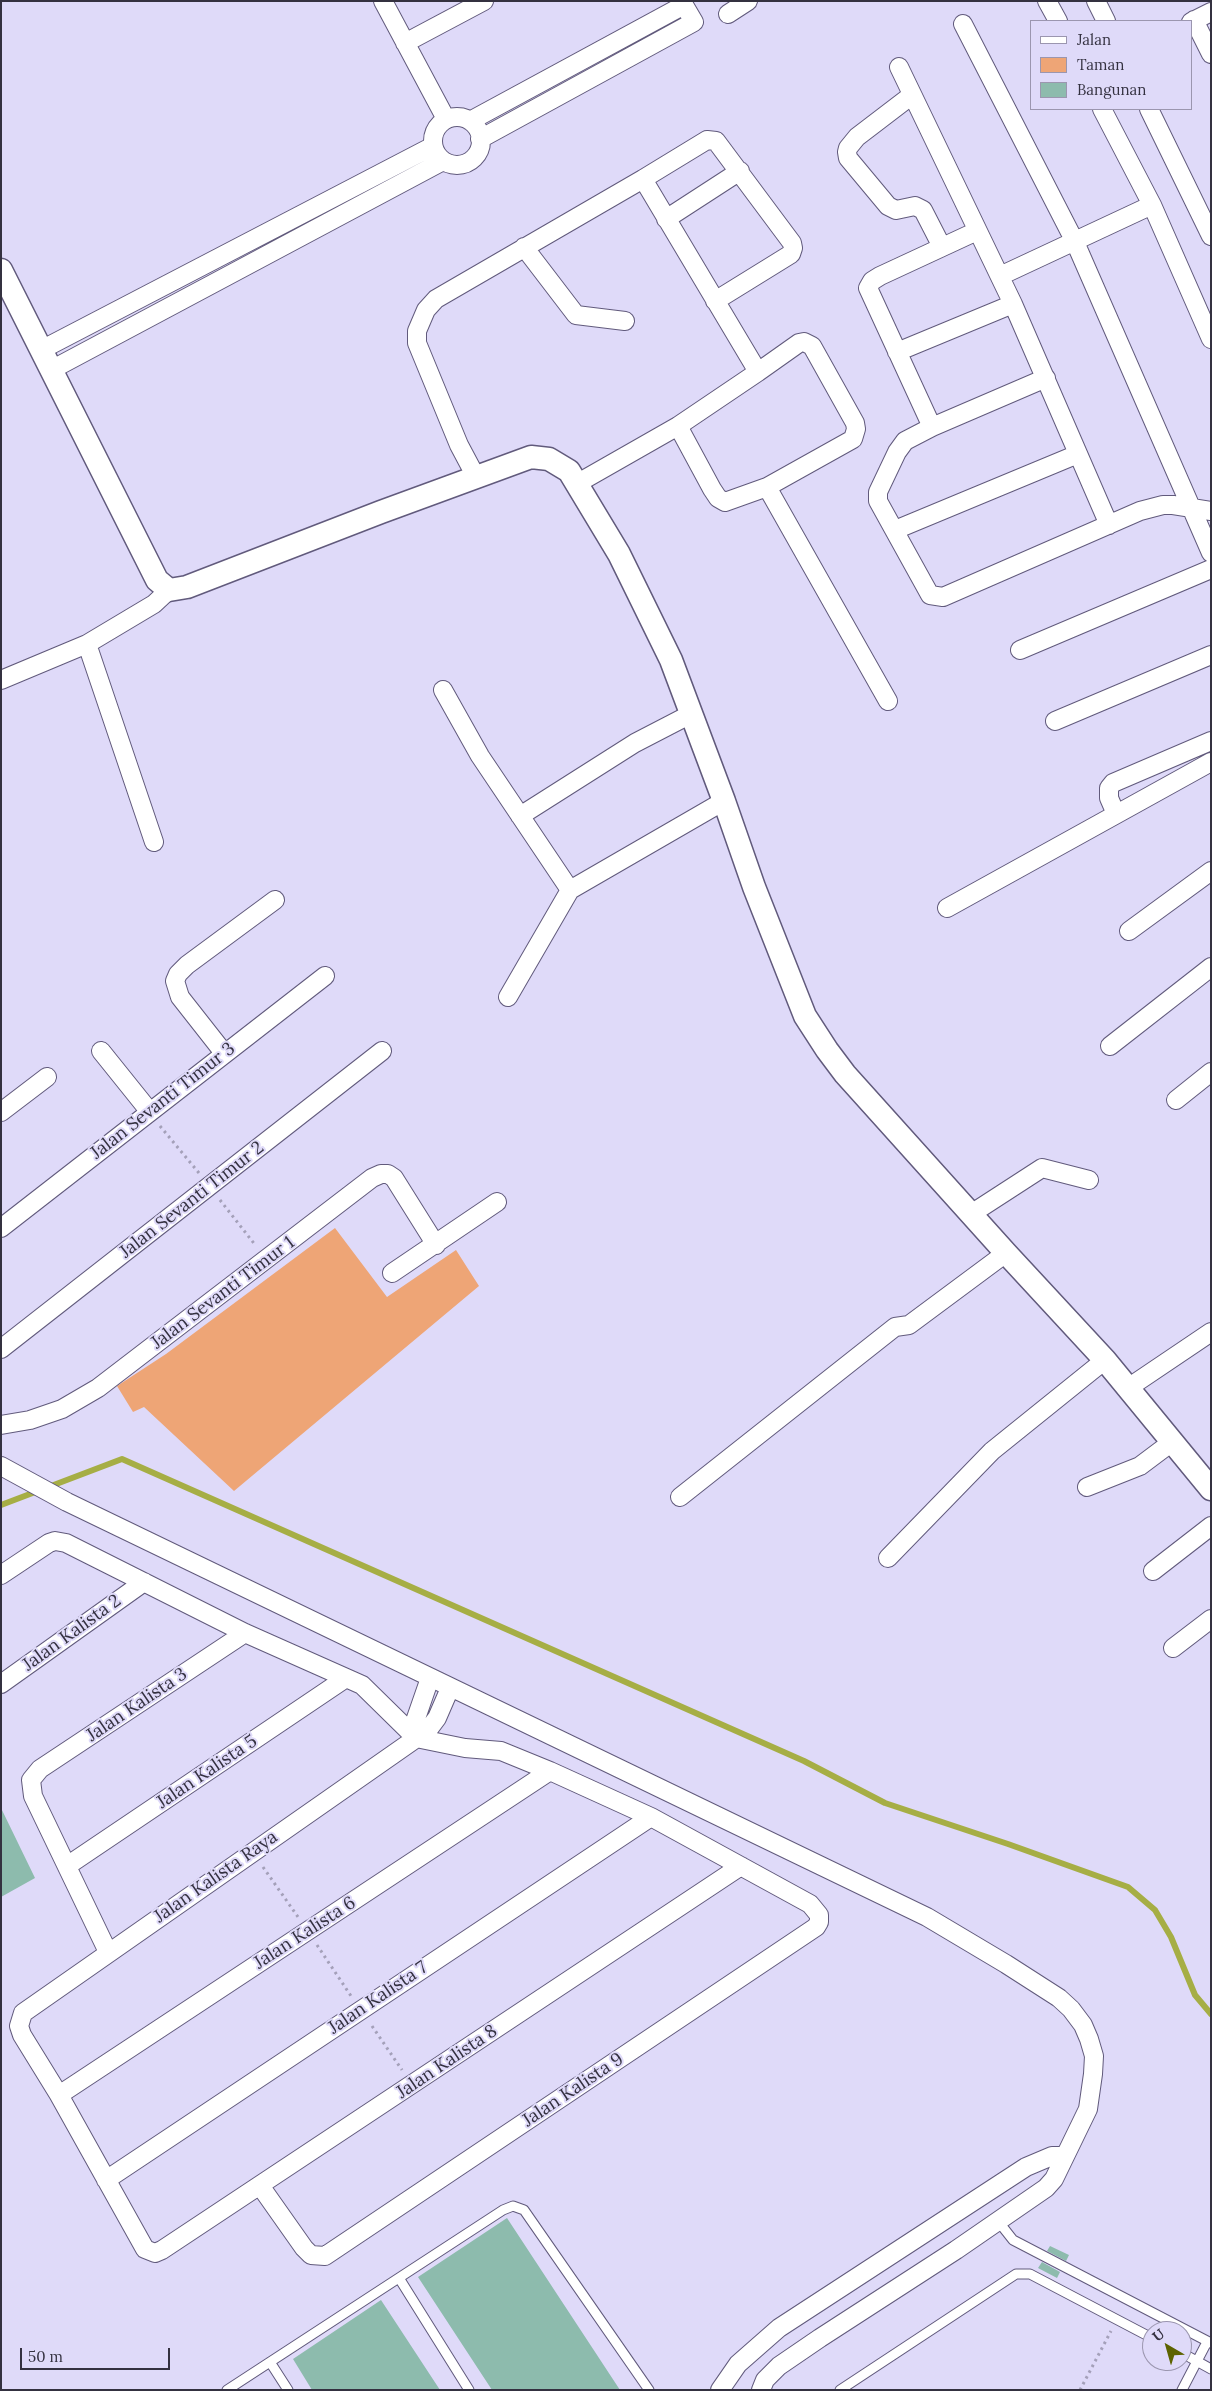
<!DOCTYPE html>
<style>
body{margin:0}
#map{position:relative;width:1212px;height:2391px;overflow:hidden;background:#dfdaf9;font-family:Lora,serif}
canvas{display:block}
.frame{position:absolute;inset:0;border:2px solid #343140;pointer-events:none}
.legend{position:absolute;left:1030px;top:20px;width:162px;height:90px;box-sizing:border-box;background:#dfdaf9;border:1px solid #9b96af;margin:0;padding:6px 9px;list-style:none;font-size:15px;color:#343140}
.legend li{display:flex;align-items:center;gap:10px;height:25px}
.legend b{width:25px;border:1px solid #9b96af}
.north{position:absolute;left:1142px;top:2321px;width:50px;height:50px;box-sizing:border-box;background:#dfdaf9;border:1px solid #9b96af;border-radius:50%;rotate:322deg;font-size:14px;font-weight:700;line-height:20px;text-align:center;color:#343140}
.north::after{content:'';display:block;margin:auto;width:18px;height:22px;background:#5d6300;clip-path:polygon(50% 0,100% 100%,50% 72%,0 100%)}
.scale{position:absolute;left:20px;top:2348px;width:150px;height:22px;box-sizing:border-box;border:2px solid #343140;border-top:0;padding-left:6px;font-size:15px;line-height:18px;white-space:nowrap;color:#343140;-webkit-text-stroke:4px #dfdaf9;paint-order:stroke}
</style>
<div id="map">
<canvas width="1212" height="2391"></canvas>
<div class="frame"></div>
<ul class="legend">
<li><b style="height:6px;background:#fff"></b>Jalan</li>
<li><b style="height:14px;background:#eea576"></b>Taman</li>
<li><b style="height:14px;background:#8dbbad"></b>Bangunan</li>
</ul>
<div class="north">U</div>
<div class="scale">50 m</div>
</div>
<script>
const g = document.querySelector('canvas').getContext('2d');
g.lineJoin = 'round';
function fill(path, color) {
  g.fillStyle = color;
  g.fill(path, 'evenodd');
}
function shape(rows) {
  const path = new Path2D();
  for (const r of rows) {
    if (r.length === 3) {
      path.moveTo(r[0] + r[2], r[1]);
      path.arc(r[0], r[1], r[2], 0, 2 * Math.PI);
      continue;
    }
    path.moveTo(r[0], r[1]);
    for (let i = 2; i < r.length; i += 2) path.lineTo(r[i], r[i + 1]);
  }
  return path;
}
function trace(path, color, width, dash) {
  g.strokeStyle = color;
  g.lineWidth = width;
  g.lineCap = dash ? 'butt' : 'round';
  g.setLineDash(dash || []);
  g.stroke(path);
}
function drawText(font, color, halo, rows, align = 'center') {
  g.font = font + ' Lora,serif';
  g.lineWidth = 4;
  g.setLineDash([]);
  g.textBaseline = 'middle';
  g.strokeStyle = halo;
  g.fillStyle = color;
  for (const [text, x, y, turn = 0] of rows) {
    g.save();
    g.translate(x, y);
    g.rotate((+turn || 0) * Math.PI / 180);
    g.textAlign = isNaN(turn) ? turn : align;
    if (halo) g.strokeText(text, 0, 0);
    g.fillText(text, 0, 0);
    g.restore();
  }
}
const green = shape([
 [335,1228,387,1297,456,1250,479,1286,234,1491,144,1407,133,1412,117,1386,166,1354]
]);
const stream = shape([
 [1,1505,122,1459,804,1761,885,1803,1008,1844,1128,1887,1155,1910,1171,1937,1195,1995,1211,2014]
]);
const building = shape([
 [1,1808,35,1878,1,1897],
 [507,2218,620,2390,492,2390,418,2277],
 [1050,2246,1069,2255,1066,2261,1047,2251],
 [1042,2262,1060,2272,1057,2278,1038,2268],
 [381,2300,440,2390,312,2390,293,2359]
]);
const path = shape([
 [160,1126,199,1173],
 [220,1200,256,1246],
 [263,1867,298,1917],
 [317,1945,351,1996],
 [372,2026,402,2070],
 [1080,2390,1111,2331]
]);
const service = shape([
 [998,2221,1013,2240,1211,2343],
 [399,2278,469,2390],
 [1182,2353,1211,2369],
 [270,2362,288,2390],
 [227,2390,503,2210,513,2206,524,2210,649,2390],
 [840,2390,1016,2274,1030,2274,1152,2338],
 [1182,2390,1207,2342]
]);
const minor = shape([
 [383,1,446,119],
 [1047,1,1058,21],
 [1096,1,1106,21],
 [728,14,748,1],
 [1194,20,1211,54],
 [1191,22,1211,12],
 [963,24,1075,242,1211,553],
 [405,43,484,1],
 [899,67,1013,304,1109,525],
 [912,95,857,137,848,148,847,152,848,158,888,206,896,210,915,206,923,210,942,247],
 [1102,109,1152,205,1211,339],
 [1149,109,1211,236],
 [457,141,24],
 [470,121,684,5,694,22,480,139],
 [643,179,707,140,716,141,792,243,793,248,791,254,715,301],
 [666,219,740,171],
 [524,247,576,315,625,321],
 [1000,276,1152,205],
 [41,350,433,146],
 [897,352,1013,304],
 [51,370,443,161],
 [1046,378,932,427,905,441,897,452,878,492,878,501,930,595,943,597,1140,511,1163,505,1173,505,1211,511],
 [678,426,712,489,718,498,725,502,767,487,853,439,856,429,855,423,812,346,804,342,799,343,758,372],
 [932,427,868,288,872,281,880,276,977,231],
 [476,477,459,445,417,343,417,331,426,310,436,299,643,179,758,372,678,426,578,483],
 [767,487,888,701],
 [895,530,1078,454],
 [87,644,154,842],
 [1020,650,1211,569],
 [1,680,87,644,154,604,169,590],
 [443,690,480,756,570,890],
 [1055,721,1211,655],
 [1116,814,1109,798,1109,788,1113,783,1211,741],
 [520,816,635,743,691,714],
 [947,908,1211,762],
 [1129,931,1211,871],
 [508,997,570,890,724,801],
 [1110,1046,1211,967],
 [101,1051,150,1112],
 [224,1053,180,997,175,981,178,974,187,965,275,900],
 [1176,1100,1211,1072],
 [1,1112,47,1077],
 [971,1214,1042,1168,1089,1180],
 [1,1228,325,976],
 [392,1273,497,1202],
 [1,1349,382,1051],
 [1128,1388,1211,1332],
 [1,1425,30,1420,62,1409,98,1388,372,1178,381,1174,388,1174,394,1178,436,1245],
 [1,1466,67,1502,927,1917,1006,1964,1059,1998,1071,2009,1083,2025,1089,2039,1094,2056,1093,2074,1088,2109,1054,2179,1046,2188,956,2250,820,2338,779,2366,765,2380,761,2390],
 [1087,1487,1140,1466,1172,1442],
 [680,1497,895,1327,909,1325,1006,1253],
 [888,1558,992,1451,1105,1360],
 [1153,1571,1211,1526],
 [1,1575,49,1543,55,1541,66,1543,245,1633,362,1685,416,1738,465,1748,501,1751,550,1771,651,1817,810,1904,819,1915,819,1922,816,1927,325,2256,311,2255,304,2248,261,2187],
 [1173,1648,1211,1619],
 [1,1684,144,1582],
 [450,1688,437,1718,428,1730,23,2013,19,2026,22,2035,59,2095,145,2249,155,2253,162,2250,741,1866],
 [416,1738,414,1724,430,1678],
 [67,1866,346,1678],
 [108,1952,33,1796,31,1780,40,1769,245,1633],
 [59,2095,550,1771],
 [106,2180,651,1817],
 [720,2390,738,2364,779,2328,1026,2167,1052,2156,1065,2156]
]);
const tertiary = shape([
 [1,270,157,580,169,590,187,587,381,512,531,457,549,459,569,471,619,554,671,660,724,801,754,887,805,1016,827,1050,845,1074,1006,1253,1105,1360,1211,1489]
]);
const streetNames = [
 ["Jalan Sevanti Timur 3",163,1101,-38],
 ["Jalan Sevanti Timur 2",192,1200,-38],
 ["Jalan Sevanti Timur 1",223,1293,-37],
 ["Jalan Kalista 2",72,1633,-36],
 ["Jalan Kalista 3",137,1705,-34],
 ["Jalan Kalista 5",207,1772,-34],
 ["Jalan Kalista Raya",216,1877,-35],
 ["Jalan Kalista 6",305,1933,-33],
 ["Jalan Kalista 7",378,1998,-34],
 ["Jalan Kalista 8",447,2062,-34],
 ["Jalan Kalista 9",573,2090,-34]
];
fill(green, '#eea576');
trace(stream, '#a6ae45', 6);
fill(building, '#8dbbad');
trace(service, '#615a7c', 11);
trace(minor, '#615a7c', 20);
trace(tertiary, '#615a7c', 25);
trace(path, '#a4a0b9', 3, [2.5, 4]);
trace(service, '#fff', 9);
trace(minor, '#fff', 18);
trace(tertiary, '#fff', 22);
drawText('18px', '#343140', '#dfdaf9', streetNames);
</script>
